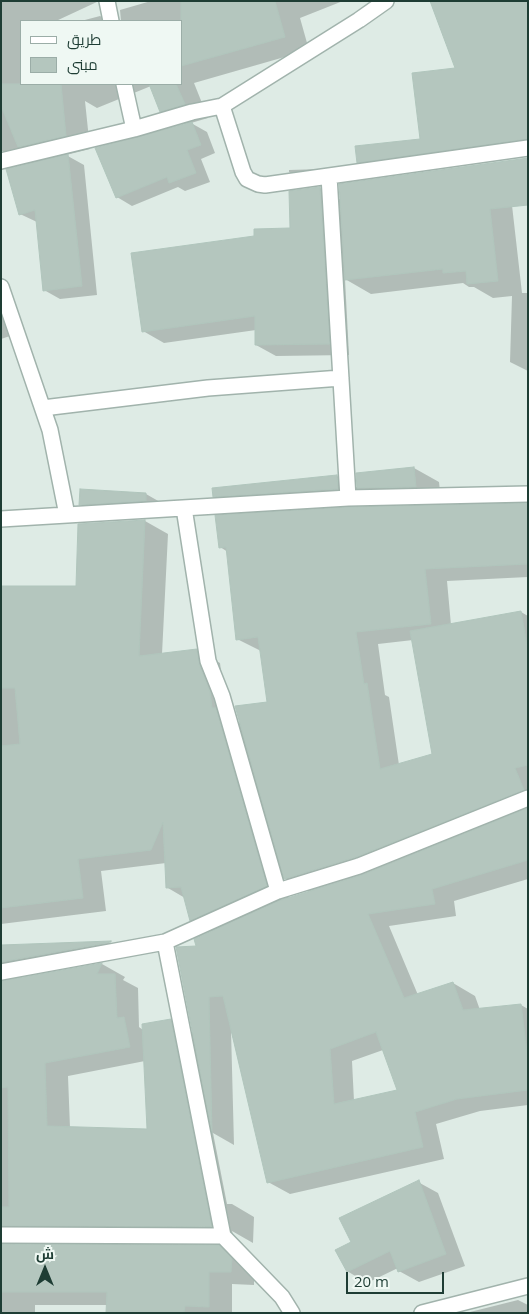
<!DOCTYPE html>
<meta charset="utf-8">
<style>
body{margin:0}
#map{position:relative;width:529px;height:1314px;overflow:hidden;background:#deebe5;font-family:"Open Sans",Cairo,sans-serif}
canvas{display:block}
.frame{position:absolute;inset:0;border:2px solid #1e3d34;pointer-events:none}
.legend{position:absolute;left:20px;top:20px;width:162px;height:65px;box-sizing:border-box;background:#eff8f3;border:1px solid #9bada7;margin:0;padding:6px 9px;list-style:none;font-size:15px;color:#1e3d34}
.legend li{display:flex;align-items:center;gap:10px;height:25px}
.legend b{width:25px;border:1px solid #9bada7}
.north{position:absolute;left:20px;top:1244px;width:50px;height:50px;-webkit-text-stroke:4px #eff8f3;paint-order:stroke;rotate:0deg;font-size:14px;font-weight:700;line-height:20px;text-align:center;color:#1e3d34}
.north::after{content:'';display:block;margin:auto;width:18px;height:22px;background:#1e3d34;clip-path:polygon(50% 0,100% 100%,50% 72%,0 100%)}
.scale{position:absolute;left:346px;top:1272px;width:98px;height:22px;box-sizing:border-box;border:2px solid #1e3d34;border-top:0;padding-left:6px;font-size:15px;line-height:18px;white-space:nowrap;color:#1e3d34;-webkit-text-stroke:4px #eff8f3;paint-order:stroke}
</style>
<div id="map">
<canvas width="529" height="1314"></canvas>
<div class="frame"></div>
<ul class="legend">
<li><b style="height:6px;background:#fff"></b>طريق</li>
<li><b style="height:14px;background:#b4c6be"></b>مبنى</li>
</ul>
<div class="north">ش</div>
<div class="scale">20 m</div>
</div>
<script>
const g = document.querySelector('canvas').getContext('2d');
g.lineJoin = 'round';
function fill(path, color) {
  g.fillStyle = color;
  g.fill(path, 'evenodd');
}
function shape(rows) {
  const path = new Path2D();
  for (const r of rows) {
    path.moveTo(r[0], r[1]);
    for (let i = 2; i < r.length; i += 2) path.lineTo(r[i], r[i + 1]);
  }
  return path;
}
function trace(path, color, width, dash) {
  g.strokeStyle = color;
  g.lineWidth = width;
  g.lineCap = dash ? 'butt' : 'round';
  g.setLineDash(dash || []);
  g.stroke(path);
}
const shadow = shape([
 [1,1,99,1,56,21,21,21,21,84,181,84,181,21,121,21,120,10,151,1,343,1,300,18,309,50,194,83,208,118,191,123,207,132,215,153,201,159,210,182,185,191,178,187,132,206,117,197,186,125,161,111,151,86,97,108,85,101,90,149,66,155,84,165,97,295,60,299,44,290,37,222,20,214,28,165,2,151,1,147],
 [528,1,528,144,519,139,496,84,504,157,380,175,358,162,422,140,457,69],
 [100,16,110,21,81,21],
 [322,169,335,176,305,181,289,172,289,170],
 [509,179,522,293,528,293,528,371,510,362,512,296,493,298,474,287,469,287,463,283,371,294,345,279,349,355,276,356,256,345,256,330,164,343,143,331,255,237,292,229,320,188,341,200],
 [1,305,10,336,1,339],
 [414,468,439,482,441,501,383,502,362,490,363,503,239,510,214,496,337,476,358,488,357,474],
 [81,491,146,494,167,506,102,516,81,504],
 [528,505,528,577,447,581,451,625,521,612,528,616,528,879,454,901,456,916,389,926,418,995,453,983,475,996,480,1010,521,1005,528,1009,528,1105,480,1111,436,1124,444,1159,290,1194,268,1182,231,1030,234,1145,213,1133,227,1204,232,1204,254,1217,253,1243,232,1231,234,1239,25,1238,16,1243,15,1246,219,1247,242,1260,254,1273,254,1285,232,1284,232,1313,108,1313,108,1305,35,1305,35,1313,1,1313,1,946,111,943,132,955,23,976,18,980,102,964,125,977,123,980,138,988,139,1027,143,1030,170,1021,194,1034,197,947,212,932,191,920,185,898,168,888,166,863,101,871,106,911,1,924,1,587,77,587,145,521,168,534,162,654,196,650,220,663,222,679,233,706,235,720,241,724,269,703,261,651,237,639,228,552,220,547],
 [413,640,433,755,399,765,389,697,385,695,378,644],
 [283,877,310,892,289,899],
 [383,1050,399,1091,354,1101,352,1061],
 [145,1061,149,1130,70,1128,68,1076],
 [418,1182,438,1193,465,1266,419,1282,399,1271,398,1268,367,1283,347,1271,353,1243],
 [518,1300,528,1305,528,1313,466,1313]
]);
const building = shape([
 [181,1,275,1,285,37,181,66,181,1],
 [430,1,528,1,528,139,357,163,355,146,420,139,412,73,455,68,430,1],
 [1,84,61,84,66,136,18,147,1,106,1,84],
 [149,84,176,84,185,104,160,112,149,84],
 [192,122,201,145,187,150,196,173,169,183,167,177,116,198,95,148,192,122],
 [68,154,82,286,43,291,35,210,19,215,6,169,68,154],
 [528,158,528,205,490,209,498,281,467,284,466,271,443,273,443,269,345,280,339,184,528,158],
 [320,187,330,344,255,345,255,316,142,332,131,253,254,236,254,229,290,228,289,191,320,187],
 [414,467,416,487,357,488,356,473,414,467],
 [337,475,338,489,213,497,212,488,337,475],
 [80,489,146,493,146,501,79,505,80,489],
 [528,503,528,564,425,569,431,624,356,632,364,684,367,683,380,769,432,754,410,631,521,611,528,651,528,765,515,768,524,790,356,857,284,879,235,706,267,702,258,637,236,640,226,547,219,548,215,515,348,507,528,503],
 [145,520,139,656,197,649,199,664,210,692,212,708,216,708,267,886,190,921,181,887,166,888,163,822,151,850,78,859,83,898,1,908,1,746,20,744,15,688,1,688,1,586,76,586,78,524,145,520],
 [528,808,528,860,432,889,435,904,368,914,404,998,453,982,463,1010,521,1004,528,1061,528,1090,457,1099,415,1112,423,1147,267,1183,223,996,209,997,212,1134,176,947,196,946,194,939,281,900,362,875,528,808],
 [376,1032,397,1090,334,1104,330,1049,376,1032],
 [111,941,111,942,1,962,1,945,111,941],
 [102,963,97,974,115,974,117,1018,124,1017,130,1047,45,1063,47,1126,147,1129,142,1024,171,1019,212,1227,1,1226,1,1207,9,1207,8,1087,1,1088,1,981,102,963],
 [419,1180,446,1254,398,1272,390,1251,347,1272,335,1250,351,1242,339,1218,419,1180],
 [1,1244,219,1245,232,1258,231,1272,209,1272,209,1307,185,1306,184,1313,106,1313,107,1292,1,1292,1,1244]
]);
const street = shape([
 [107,1,111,21],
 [124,84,134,129],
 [222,106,243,172,247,179,258,184,265,185,528,148],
 [1,161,134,129,192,112,222,106,359,20,386,1],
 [329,176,348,498],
 [1,287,50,430,67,515],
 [43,408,208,388,341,378],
 [184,508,208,661,222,696,278,891],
 [1,519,348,498,528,494],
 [165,942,223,1236,282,1297,292,1313],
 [1,972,165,942,278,891,359,866,528,798],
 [1,1235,223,1236],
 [422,1313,528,1286]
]);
fill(shadow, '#0003');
fill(building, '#b4c6be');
trace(building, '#b0c5bc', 1);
trace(street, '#a1b3ac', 18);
trace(street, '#fff', 15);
</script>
